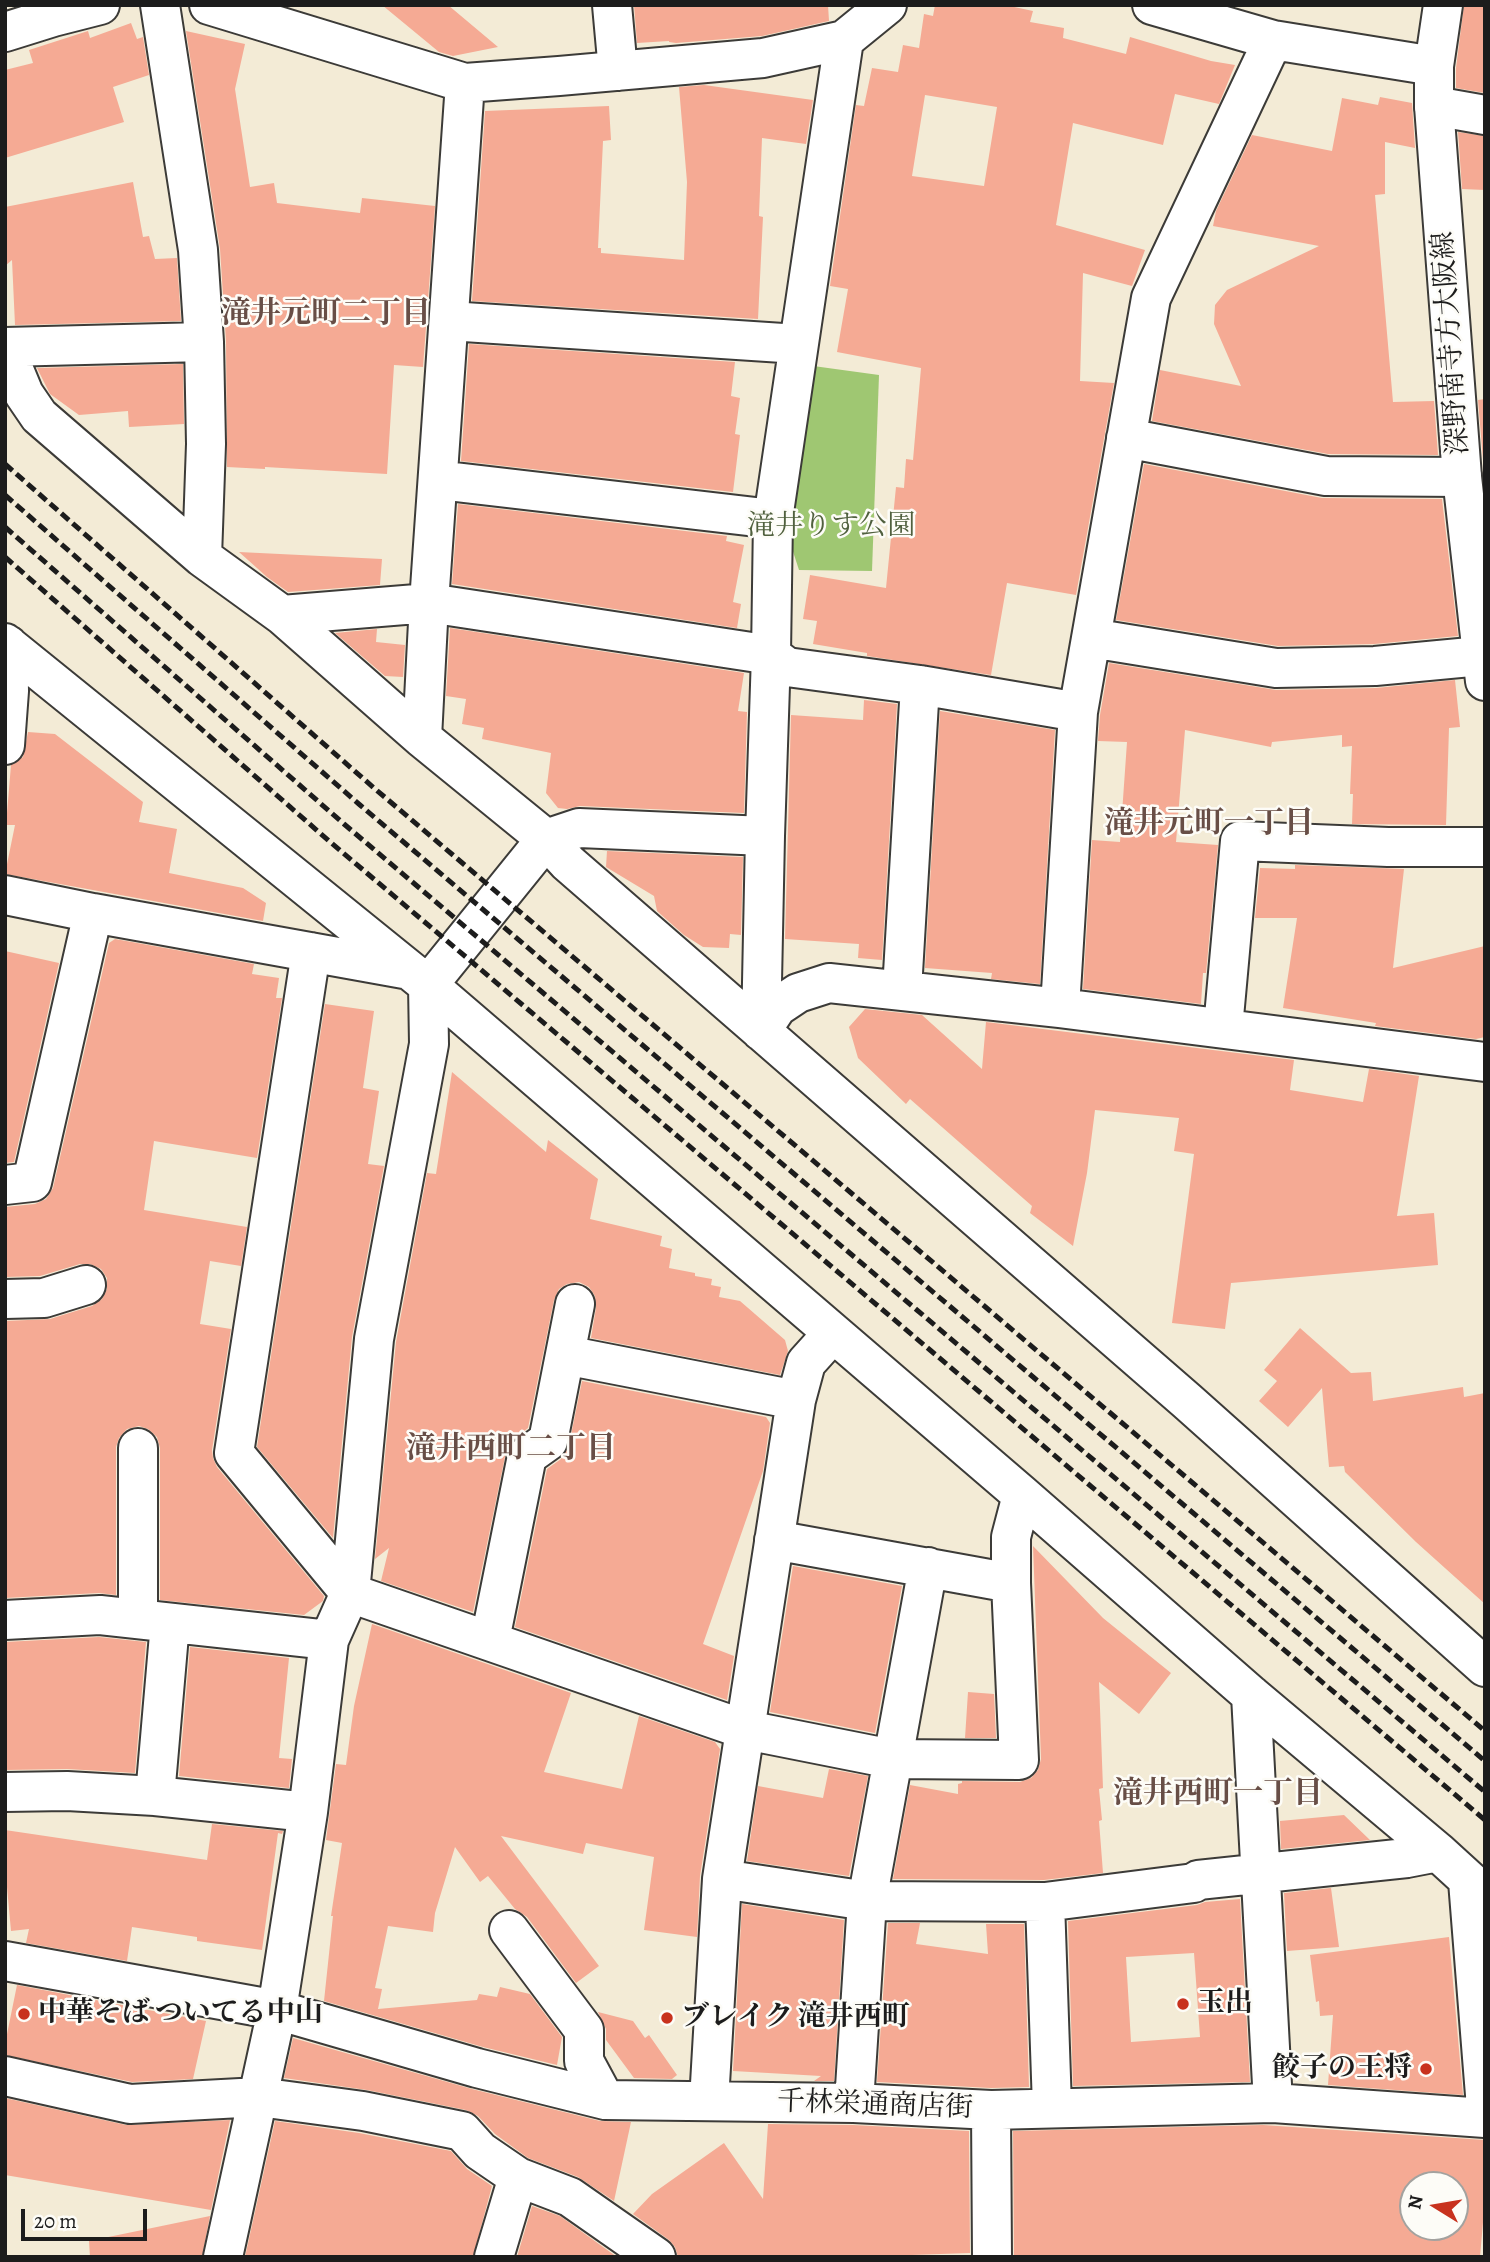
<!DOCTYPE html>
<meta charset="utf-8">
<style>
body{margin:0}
#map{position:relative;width:1490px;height:2262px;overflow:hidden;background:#f3ebd6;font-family:Alegreya,serif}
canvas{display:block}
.frame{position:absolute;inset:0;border:7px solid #1c1c1c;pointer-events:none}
.north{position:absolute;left:1399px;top:2171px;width:70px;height:70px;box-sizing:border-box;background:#fdfcf7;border:2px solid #a3a29f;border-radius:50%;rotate:281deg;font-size:19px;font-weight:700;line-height:28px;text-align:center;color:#1c1c1c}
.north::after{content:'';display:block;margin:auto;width:24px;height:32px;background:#c8321e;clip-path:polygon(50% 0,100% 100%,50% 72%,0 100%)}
.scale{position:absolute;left:21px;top:2209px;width:126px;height:32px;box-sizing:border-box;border:4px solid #1c1c1c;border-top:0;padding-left:9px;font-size:21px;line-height:24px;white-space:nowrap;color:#1c1c1c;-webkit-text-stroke:5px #fdfcf7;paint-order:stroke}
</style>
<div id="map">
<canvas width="1490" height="2262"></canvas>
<div class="frame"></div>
<div class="north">N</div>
<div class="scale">20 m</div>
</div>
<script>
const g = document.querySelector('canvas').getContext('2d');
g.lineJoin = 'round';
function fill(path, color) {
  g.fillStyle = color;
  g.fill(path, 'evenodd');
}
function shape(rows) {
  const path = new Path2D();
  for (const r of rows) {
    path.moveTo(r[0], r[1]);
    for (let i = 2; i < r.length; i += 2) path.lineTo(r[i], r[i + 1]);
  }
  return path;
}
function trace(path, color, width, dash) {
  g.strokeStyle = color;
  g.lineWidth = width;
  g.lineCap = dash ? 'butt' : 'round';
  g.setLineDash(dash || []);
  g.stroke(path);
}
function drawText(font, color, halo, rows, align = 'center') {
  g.font = font + ' Alegreya,"Noto Serif JP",serif';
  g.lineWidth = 5;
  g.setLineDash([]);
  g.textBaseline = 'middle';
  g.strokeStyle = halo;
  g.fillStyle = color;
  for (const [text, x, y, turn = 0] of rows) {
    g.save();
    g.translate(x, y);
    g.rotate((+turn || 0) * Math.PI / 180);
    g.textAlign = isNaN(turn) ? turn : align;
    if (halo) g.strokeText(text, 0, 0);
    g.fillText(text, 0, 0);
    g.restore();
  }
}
const green = shape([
 [806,365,879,375,872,571,799,570,787,533]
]);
const building = shape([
 [382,5,448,5,498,47,453,56,439,52],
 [634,5,828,5,829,21,762,36,676,43,669,42,669,41,637,43],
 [935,5,1005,5,1033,11,1030,22,1064,28,1063,38,1126,54,1130,37,1211,61,1235,65,1219,104,1175,94,1163,145,1073,123,1056,225,1145,250,1132,286,1083,273,1080,381,1114,383,1076,595,1007,583,991,675,867,656,867,653,813,644,817,621,803,619,810,575,886,588,896,487,904,488,906,459,913,460,921,368,837,352,848,289,830,286,856,105,864,106,872,68,898,72,903,45,919,48,924,14,933,16],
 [925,95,997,107,984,186,912,176],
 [1464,5,1485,5,1485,93,1456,88,1456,68],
 [131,23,137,39,143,37,149,75,113,87,124,122,5,158,5,70,33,63,29,50,88,31,90,38],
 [186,31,245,44,235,89,250,187,274,183,277,203,360,213,362,198,435,206,423,367,394,365,387,474,265,467,265,469,227,467,226,341,220,249],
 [704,85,813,100,806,144,762,138,759,216,763,217,758,319,472,301,485,111,609,106,611,140,603,141,598,248,601,248,601,253,684,260,687,182,679,87],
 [1380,97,1412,103,1415,148,1385,142,1385,194,1375,195,1393,402,1434,401,1438,455,1328,454,1152,421,1160,370,1241,386,1214,324,1215,305,1227,290,1319,246,1213,226,1216,211,1252,135,1332,151,1342,98,1378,105],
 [1458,132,1485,136,1485,190,1462,189],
 [133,182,143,237,149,236,155,259,177,258,181,321,15,325,12,260,5,266,5,207],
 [469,344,735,362,731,396,740,398,735,434,740,435,733,492,461,461],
 [183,364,184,424,129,427,128,411,79,415,50,394,37,368],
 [1485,399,1485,484,1478,400],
 [1144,464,1322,498,1442,499,1458,636,1374,644,1278,646,1116,620],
 [458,504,727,536,726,541,744,545,733,602,741,604,737,628,452,584],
 [239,552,382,559,380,585,288,592,267,577],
 [450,628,744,673,738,711,747,712,744,813,580,806,567,809,558,808,546,793,551,753,482,739,484,728,462,724,466,699,446,696],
 [377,629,376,642,405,645,403,677,385,676,335,633],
 [1109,663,1276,690,1376,688,1455,680,1460,727,1449,728,1446,825,1352,824,1353,794,1350,794,1352,746,1342,747,1342,735,1272,742,1271,747,1185,730,1176,842,1218,845,1206,973,1203,973,1201,1004,1083,989,1092,840,1120,842,1127,742,1098,741,1100,715],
 [864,700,897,704,882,960,858,958,859,944,785,939,791,715,863,720],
 [940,711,1055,730,1040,984,991,979,992,973,925,968],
 [28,732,55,734,143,802,139,822,177,829,169,873,243,888,266,903,263,921,5,874,15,825,6,825,11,765,23,757],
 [607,851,743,857,741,935,730,934,729,948,703,947,684,935,657,911,654,896,606,867],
 [1295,865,1404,869,1393,968,1485,946,1485,1037,1476,1039,1375,1026,1376,1023,1283,1008,1297,918,1255,918,1260,868,1295,869],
 [115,939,254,964,252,974,279,978,276,998,282,998,257,1158,154,1141,144,1210,247,1227,241,1266,210,1261,200,1324,231,1329,212,1450,213,1458,217,1467,324,1596,323,1601,304,1615,160,1600,160,1448,157,1437,148,1429,139,1426,127,1429,119,1438,116,1447,116,1595,99,1593,5,1598,5,1321,50,1319,92,1306,102,1299,107,1289,107,1278,101,1269,90,1264,80,1264,40,1276,5,1277,5,1207,35,1204,46,1199,53,1188,109,943],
 [5,951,59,963,14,1162,5,1163],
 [325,1004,374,1011,363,1088,379,1091,368,1164,384,1166,352,1337,333,1538,257,1447],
 [865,1009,922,1015,982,1069,986,1022,1294,1060,1290,1090,1363,1102,1369,1069,1419,1076,1397,1216,1434,1213,1438,1265,1231,1283,1225,1329,1172,1323,1194,1154,1174,1151,1179,1118,1095,1110,1087,1173,1073,1246,1030,1213,1032,1206,910,1099,906,1104,858,1058,849,1027],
 [452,1072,546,1152,548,1140,598,1179,590,1219,662,1236,660,1246,672,1249,669,1268,695,1273,695,1276,712,1279,711,1285,721,1287,719,1297,740,1301,785,1340,788,1351,780,1375,591,1338,596,1308,595,1296,589,1287,579,1282,567,1284,559,1289,554,1300,528,1428,514,1439,506,1452,473,1612,381,1581,389,1548,375,1559,396,1342,427,1173,436,1174],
 [1300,1328,1351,1373,1371,1372,1373,1401,1463,1387,1464,1397,1485,1393,1485,1604,1416,1542,1345,1472,1344,1466,1329,1467,1322,1388,1288,1427,1259,1401,1277,1381,1264,1370],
 [582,1381,766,1417,770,1423,763,1471,703,1644,734,1656,727,1700,515,1627,547,1469,561,1459,569,1445],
 [1033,1546,1103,1618,1171,1673,1139,1714,1099,1682,1103,1788,1099,1789,1102,1820,1099,1821,1103,1873,1044,1880,893,1879,910,1785,958,1794,958,1784,962,1783,962,1781,1020,1782,1031,1778,1038,1770,1041,1759],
 [793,1566,902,1586,875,1733,770,1712],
 [372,1624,571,1693,544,1772,622,1789,639,1716,715,1742,720,1749,700,1876,697,1937,644,1930,654,1857,586,1843,583,1854,501,1836,599,1966,576,1983,527,1917,515,1909,488,1876,480,1882,455,1847,435,1913,433,1932,388,1926,375,1988,382,1989,378,2009,477,2000,479,1994,497,1997,500,1987,530,1994,562,2037,557,2065,483,2047,324,2001,333,1916,331,1916,342,1843,326,1840,336,1764,346,1765,354,1706],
 [99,1637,146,1642,135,1773,67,1769,5,1770,5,1642],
 [190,1647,289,1658,279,1758,292,1759,289,1788,179,1776],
 [968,1692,994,1694,996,1738,965,1738],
 [829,1769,868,1776,849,1876,747,1861,758,1786,823,1798],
 [1344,1815,1370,1840,1281,1849,1280,1821],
 [212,1824,283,1831,282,1834,278,1833,262,1950,197,1941,197,1937,132,1927,127,1961,26,1943,29,1929,11,1931,7,1887,5,1888,5,1830,207,1860],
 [1331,1888,1339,1947,1287,1951,1284,1893],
 [1240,1899,1250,2082,1073,2086,1068,1921,1197,1905,1205,1902],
 [1194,1953,1200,2037,1131,2042,1126,1957],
 [742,1904,844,1920,834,2081,814,2081,821,2076,733,2071],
 [888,1923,920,1923,916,1944,988,1954,986,1924,1024,1924,1029,2087,991,2088,877,2082],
 [1449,1937,1463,2095,1328,2085,1333,2015,1320,2016,1319,2001,1316,2002,1310,1955],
 [17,1985,206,2021,193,2079,132,2082,5,2055,5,2044],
 [598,2012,633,2021,645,2038,649,2035,677,2075,672,2079,634,2078,606,2040,606,2029],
 [293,2038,472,2089,600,2121,631,2122,614,2201,578,2177,528,2158,495,2134,478,2116,466,2110,367,2090,284,2078],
 [5,2098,126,2125,230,2120,211,2210,5,2175],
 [275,2121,359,2133,451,2151,467,2169,492,2186,473,2257,245,2257],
 [768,2124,853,2125,969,2131,970,2253,912,2255,912,2257,678,2257,675,2247,669,2240,633,2214,652,2194,724,2143,763,2199],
 [1263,2125,1485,2140,1485,2199,1480,2257,1014,2257,1013,2131],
 [1413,2185,1455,2185,1455,2227,1413,2227],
 [532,2206,560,2216,617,2257,517,2257],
 [210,2216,202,2257,90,2257,89,2241]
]);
const minor = shape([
 [160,5,198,250,204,342,206,444,202,557],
 [209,5,465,83,559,76,763,58,844,40,887,5],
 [612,5,618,71],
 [1152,5,1273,40,1434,66],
 [5,32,53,17,100,5],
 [1434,106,1485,115],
 [449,321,798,344],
 [5,347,204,342],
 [5,348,24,394,39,416,202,557,282,615,422,738,546,839,568,863,1187,1401,1485,1667],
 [1126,438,1326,476,1462,477],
 [438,480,773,519],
 [282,615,429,603,771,655,787,667,920,685,1078,712],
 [1091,638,1276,668,1375,666,1481,656,1485,657],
 [5,643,428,985,1022,1495,1251,1695,1438,1852,1485,1895],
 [422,738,429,603,465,83],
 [5,745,9,691,8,645],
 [5,895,93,913,404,969],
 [311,952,234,1453,350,1593,746,1730,892,1759,1019,1760,1011,1583,1011,1537,1022,1495],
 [902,990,920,685],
 [1060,1008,1078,712,1151,298,1273,40],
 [1223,1028,1240,841,1388,847,1485,847],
 [761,1031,765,836,771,655,773,519,844,40],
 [761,1031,777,1007,798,993,829,983,1060,1008,1485,1062],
 [5,1185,32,1182,93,913],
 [5,1299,44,1298,86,1285],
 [565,1355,796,1400],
 [138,1448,138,1619],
 [774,1540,1011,1583],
 [5,1620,100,1615,329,1640],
 [490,1640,527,1456,548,1441,575,1304],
 [1251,1695,1273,2103],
 [5,1792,67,1791,155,1796,308,1812],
 [155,1796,170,1623],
 [722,1879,867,1901,1045,1902,1194,1883,1198,1880,1407,1858,1438,1852],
 [1468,1881,1485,2095],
 [1045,1902,1052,2107],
 [509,1930,584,2030,584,2061,605,2100],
 [5,1961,277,2010,477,2068,605,2100,854,2103,991,2110,1273,2103,1485,2118],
 [5,2076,130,2104,259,2097,363,2111,462,2131,480,2151,518,2177,570,2197,656,2257],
 [709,2101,722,1879,796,1400,806,1363,833,1333],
 [854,2103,867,1901,928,1567],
 [991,2110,992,2257],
 [223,2257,277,2010,308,1812,329,1640,350,1593,374,1339,429,1044,428,985,546,839,579,828,765,836],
 [494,2257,518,2177]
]);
const major = shape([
 [1443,5,1434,66,1434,106,1462,477,1485,681]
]);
const rail = shape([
 [5,464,374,788,1485,1731],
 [5,495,360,805,1485,1761],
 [5,527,344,824,1485,1792],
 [5,557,329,841,1485,1820]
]);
const markers = [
 [1183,2004,7,"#c8321e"],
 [24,2014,7,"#c8321e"],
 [667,2018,7,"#c8321e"],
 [1426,2069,7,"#c8321e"]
];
const streetNames = [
 ["深野南寺方大阪線",1452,343,-94],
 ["千林栄通商店街",875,2106,2]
];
const parkNames = [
 ["滝井りす公園",831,527]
];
const poiNames = [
 ["玉出",1197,2004],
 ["中華そば ついてる中山",38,2014],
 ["ブレイク 滝井西町",681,2018],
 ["餃子の王将",1412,2069,"right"]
];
const neighbourhoodNames = [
 ["滝井元町二丁目",326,315],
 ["滝井元町一丁目",1209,825],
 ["滝井西町二丁目",511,1450],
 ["滝井西町一丁目",1218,1795]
];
fill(green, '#9fc772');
fill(building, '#f5aa94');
trace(minor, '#3c3b38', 42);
trace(major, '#3c3b38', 42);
trace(minor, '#fff', 38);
trace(major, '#fff', 38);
trace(rail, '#1c1c1c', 5, [10, 5]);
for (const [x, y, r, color] of markers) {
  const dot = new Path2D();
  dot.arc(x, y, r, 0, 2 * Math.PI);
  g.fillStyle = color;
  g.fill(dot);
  trace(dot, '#fdfcf7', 2.5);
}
drawText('28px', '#1c1c1c', '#fdfcf7', streetNames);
drawText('28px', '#50603e', '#fdfcf7', parkNames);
drawText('bold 28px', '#1c1c1c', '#fdfcf7', poiNames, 'left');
drawText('bold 30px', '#684e46', '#fdfcf7', neighbourhoodNames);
</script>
